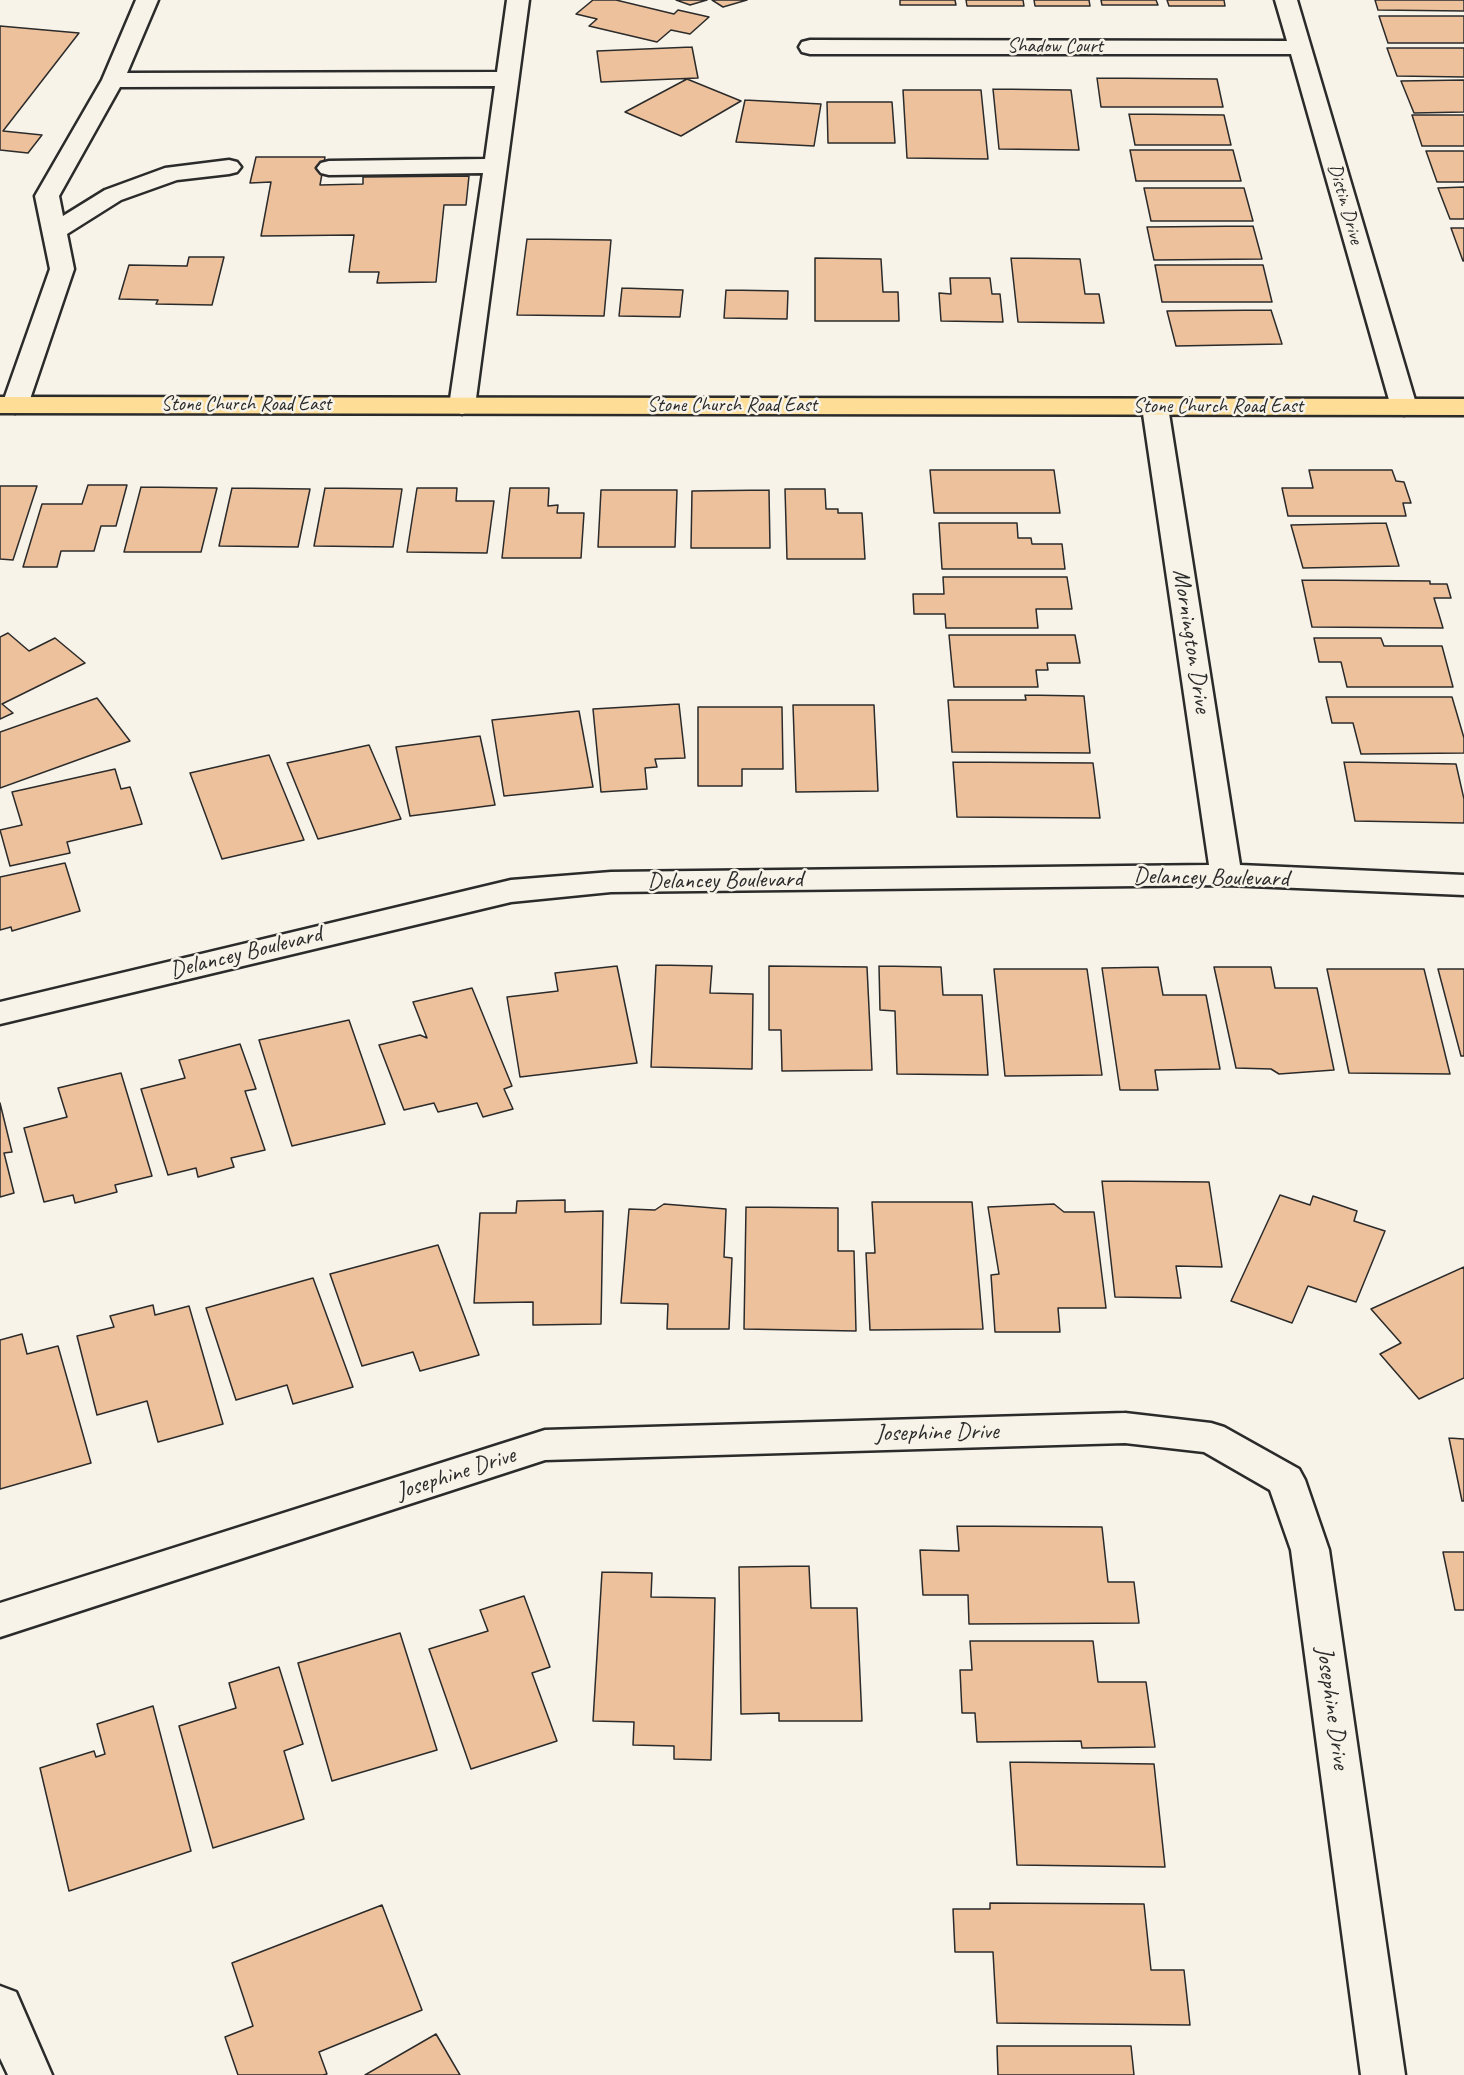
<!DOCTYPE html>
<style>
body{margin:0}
canvas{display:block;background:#f7f3e8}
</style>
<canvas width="1464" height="2075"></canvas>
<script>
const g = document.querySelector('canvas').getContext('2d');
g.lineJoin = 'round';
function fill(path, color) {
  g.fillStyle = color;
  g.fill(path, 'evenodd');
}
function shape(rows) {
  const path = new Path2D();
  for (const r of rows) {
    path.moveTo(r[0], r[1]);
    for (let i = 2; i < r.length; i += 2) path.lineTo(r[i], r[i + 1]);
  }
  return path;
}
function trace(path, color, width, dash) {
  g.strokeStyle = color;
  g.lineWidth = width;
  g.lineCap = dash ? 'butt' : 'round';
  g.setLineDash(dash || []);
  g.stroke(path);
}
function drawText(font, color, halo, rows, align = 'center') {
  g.font = font + ' Caveat,sans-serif';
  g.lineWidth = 5;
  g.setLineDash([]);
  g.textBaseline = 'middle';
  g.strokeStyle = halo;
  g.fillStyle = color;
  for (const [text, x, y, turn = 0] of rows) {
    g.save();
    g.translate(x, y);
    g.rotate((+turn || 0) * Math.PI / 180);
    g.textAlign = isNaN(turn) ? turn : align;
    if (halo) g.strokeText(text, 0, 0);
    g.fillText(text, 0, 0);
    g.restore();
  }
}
const building = shape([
 [593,0,616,0,674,14,678,10,709,17,690,34,671,30,657,42,589,26,597,19,576,14,593,0],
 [676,0,707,0,690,5,676,0],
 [712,0,747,0,723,7,712,0],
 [900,0,955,0,956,5,900,5,900,0],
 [966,0,1023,0,1024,6,967,6,966,0],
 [1034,0,1089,0,1090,6,1035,6,1034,0],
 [1101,0,1156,0,1158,5,1102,5,1101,0],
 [1167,0,1224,0,1225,6,1169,6,1167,0],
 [1375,0,1464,0,1464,11,1378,10,1375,0],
 [1379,16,1464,16,1464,43,1388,43,1379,16],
 [0,26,79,33,3,131,42,135,28,153,0,150,0,26],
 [692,47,698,78,601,82,597,51,692,47],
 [1387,48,1464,48,1464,77,1397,76,1387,48],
 [1097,78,1217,79,1223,107,1101,107,1097,78],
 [687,79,741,101,681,136,625,112,687,79],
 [1464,80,1464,112,1414,113,1401,81,1464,80],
 [993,89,1071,90,1079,150,999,149,993,89],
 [903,90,981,90,988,159,907,158,903,90],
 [745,100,821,104,814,146,736,142,745,100],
 [827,102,892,102,895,143,828,143,827,102],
 [1129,114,1224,115,1231,145,1135,145,1129,114],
 [1412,115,1464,115,1464,146,1422,146,1412,115],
 [1130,150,1233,150,1241,181,1136,181,1130,150],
 [1426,151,1464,151,1464,182,1437,182,1426,151],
 [256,157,325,157,320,185,363,184,363,177,469,176,466,205,444,205,436,282,377,283,379,272,349,272,354,235,261,236,271,182,250,183,256,157],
 [1464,187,1464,219,1450,219,1438,188,1464,187],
 [1144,188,1244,188,1253,221,1151,221,1144,188],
 [1253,226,1262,259,1154,260,1147,227,1253,226],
 [1451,228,1464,228,1464,261,1463,261,1451,228],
 [527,239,611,240,604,316,517,315,527,239],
 [189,257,224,257,212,305,156,304,158,300,119,299,129,265,187,266,189,257],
 [815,258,881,259,883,292,898,292,899,321,815,321,815,258],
 [1011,258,1080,259,1085,294,1099,294,1104,323,1018,322,1011,258],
 [1155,265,1263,265,1272,302,1162,302,1155,265],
 [950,278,990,278,992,294,1000,294,1003,322,941,321,939,293,951,294,950,278],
 [622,288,683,290,680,317,619,316,622,288],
 [726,290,788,291,787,319,724,318,726,290],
 [1271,310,1282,344,1176,346,1167,311,1271,310],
 [930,470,1054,470,1060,513,934,513,930,470],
 [1309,470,1392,470,1396,481,1404,482,1411,503,1403,503,1406,516,1288,516,1282,488,1313,488,1309,470],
 [88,485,127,485,116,526,101,526,94,551,61,551,57,567,23,567,42,504,82,504,88,485],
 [0,486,37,486,13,560,0,559,0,486],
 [141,487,217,488,201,552,124,552,141,487],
 [232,488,310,489,298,547,219,546,232,488],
 [325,488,402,489,393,547,314,546,325,488],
 [417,488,457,488,456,501,494,501,487,553,407,552,417,488],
 [510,488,549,488,548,506,558,505,557,513,584,513,581,558,502,558,510,488],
 [785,489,825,489,826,509,838,509,838,513,862,513,865,559,787,559,785,489],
 [601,490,677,490,675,547,598,547,601,490],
 [769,490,770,548,691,548,692,491,769,490],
 [939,523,1017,523,1018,538,1031,538,1032,544,1062,544,1065,569,942,569,939,523],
 [1386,523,1399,566,1303,568,1291,525,1386,523],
 [943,577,1067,577,1072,609,1036,609,1038,628,946,628,945,614,914,614,913,594,944,594,943,577],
 [1302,580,1430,581,1430,584,1447,584,1451,598,1434,598,1443,628,1312,627,1302,580],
 [8,633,29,651,55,638,85,663,2,704,13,713,0,719,0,637,8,633],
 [949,635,1075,635,1080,663,1047,663,1048,670,1036,670,1038,687,954,687,949,635],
 [1314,638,1381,638,1384,646,1442,646,1453,687,1347,687,1341,662,1319,662,1314,638],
 [1025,695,1084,696,1090,753,952,752,948,700,1026,700,1025,695],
 [1326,697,1452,697,1464,738,1464,753,1361,754,1353,723,1332,723,1326,697],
 [97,698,130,741,0,788,0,732,97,698],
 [679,704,685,758,655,759,657,767,645,768,647,789,601,792,593,709,679,704],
 [793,705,874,705,878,791,796,792,793,705],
 [698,707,782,707,783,769,742,769,742,786,698,786,698,707],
 [579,711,593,787,504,796,492,720,579,711],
 [480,736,495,805,410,816,396,747,480,736],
 [369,745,401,819,318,839,287,763,369,745],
 [269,755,304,840,222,859,190,773,269,755],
 [953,762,1093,763,1100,818,957,817,953,762],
 [1344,762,1456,764,1464,799,1464,823,1355,821,1344,762],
 [115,769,121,789,130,787,142,824,67,842,70,853,10,866,0,830,22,825,12,792,115,769],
 [65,863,80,911,12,931,11,927,0,930,0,877,65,863],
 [656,965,712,966,710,993,753,994,752,1069,651,1067,656,965],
 [617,966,637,1063,520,1077,507,997,558,991,555,973,617,966],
 [769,966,867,967,872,1070,782,1071,781,1030,769,1030,769,966],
 [879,966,941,967,943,995,982,995,988,1075,897,1074,895,1011,880,1010,879,966],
 [1158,967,1163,995,1206,995,1220,1069,1155,1070,1158,1090,1120,1090,1102,968,1158,967],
 [1214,967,1271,967,1275,988,1317,988,1334,1070,1279,1074,1271,1069,1236,1068,1214,967],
 [994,969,1087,969,1102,1075,1005,1076,994,969],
 [1327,969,1424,969,1450,1074,1349,1073,1327,969],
 [1438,969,1464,969,1464,1056,1461,1056,1438,969],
 [472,988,512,1086,504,1089,513,1109,483,1117,477,1103,438,1112,434,1103,404,1110,379,1045,420,1035,427,1038,413,1002,472,988],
 [349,1020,385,1124,292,1146,259,1040,349,1020],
 [240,1044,256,1089,245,1091,265,1150,231,1158,234,1167,198,1177,196,1168,168,1175,141,1089,185,1078,179,1060,240,1044],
 [121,1073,152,1176,115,1185,117,1192,75,1203,73,1195,44,1202,24,1128,67,1117,58,1088,121,1073],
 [0,1103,12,1152,4,1153,14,1193,0,1197,0,1103],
 [1102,1181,1209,1182,1222,1267,1176,1266,1181,1298,1115,1297,1102,1181],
 [1280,1195,1310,1205,1313,1196,1357,1211,1354,1221,1385,1231,1356,1302,1308,1286,1292,1323,1231,1301,1280,1195],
 [565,1200,565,1212,603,1211,601,1324,533,1325,533,1302,474,1303,480,1213,516,1213,517,1201,565,1200],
 [872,1202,972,1202,983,1329,870,1330,866,1253,875,1253,872,1202],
 [664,1204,726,1209,724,1257,732,1258,729,1329,667,1329,668,1304,621,1303,629,1209,655,1210,664,1204],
 [1054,1204,1064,1212,1094,1212,1106,1308,1058,1308,1060,1332,995,1332,991,1275,999,1274,988,1207,1054,1204],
 [746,1207,838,1208,838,1251,854,1251,856,1331,744,1329,746,1207],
 [438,1245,479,1355,420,1371,413,1352,362,1366,330,1274,438,1245],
 [1464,1267,1464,1378,1419,1399,1380,1354,1401,1343,1371,1309,1464,1267],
 [313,1278,353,1387,293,1404,287,1385,236,1400,206,1308,313,1278],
 [153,1305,155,1315,189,1306,223,1424,158,1442,147,1401,97,1415,77,1336,114,1327,110,1316,153,1305],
 [22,1334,27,1354,58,1346,91,1463,0,1489,0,1340,22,1334],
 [1449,1438,1464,1439,1464,1501,1462,1501,1449,1438],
 [957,1526,1102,1527,1108,1582,1134,1582,1139,1623,969,1624,968,1595,923,1595,920,1550,959,1551,957,1526],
 [1443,1552,1464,1552,1464,1610,1455,1610,1443,1552],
 [809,1566,811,1608,857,1608,862,1721,779,1721,779,1713,741,1714,739,1567,809,1566],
 [602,1572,652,1573,651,1597,715,1598,711,1760,674,1759,674,1746,633,1745,634,1722,593,1721,602,1572],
 [524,1596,550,1667,532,1673,557,1741,471,1769,429,1649,488,1631,480,1610,524,1596],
 [400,1633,437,1750,332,1781,298,1663,400,1633],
 [970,1641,1093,1641,1098,1682,1146,1682,1155,1747,1082,1748,1081,1741,977,1742,975,1713,962,1713,960,1670,972,1670,970,1641],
 [279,1667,303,1744,284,1751,304,1819,213,1848,179,1726,236,1708,229,1683,279,1667],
 [153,1706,191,1851,69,1891,40,1768,94,1751,96,1757,105,1754,97,1724,153,1706],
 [1010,1762,1154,1764,1165,1867,1017,1865,1010,1762],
 [990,1903,1144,1904,1151,1970,1184,1970,1190,2025,997,2023,993,1952,955,1952,953,1909,990,1909,990,1903],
 [382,1905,422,2010,319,2052,327,2074,323,2075,238,2075,225,2037,253,2026,232,1963,382,1905],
 [436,2034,460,2075,365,2075,436,2034],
 [997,2046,1131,2046,1134,2075,998,2075,997,2046]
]);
const minor = shape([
 [136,0,158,0,127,73,497,72,507,0,529,0,475,406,471,411,462,414,453,411,449,406,483,173,329,175,321,173,317,168,321,163,329,161,485,159,495,86,120,87,59,196,63,216,105,190,165,168,229,160,237,162,241,167,237,172,229,174,177,180,121,200,67,234,74,269,28,405,24,410,15,413,6,410,2,405,50,269,35,196,102,80,136,0],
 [1275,0,1297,0,1417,407,1413,412,1404,415,1395,412,1391,407,1291,54,810,54,802,52,799,47,802,42,810,40,1287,41,1275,0],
 [1155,399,1164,402,1168,407,1240,865,1464,875,1464,895,1226,885,611,892,511,902,0,1024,0,1002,511,880,611,872,1209,865,1142,407,1146,402,1155,399],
 [1125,1413,1211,1423,1224,1427,1299,1469,1305,1480,1329,1550,1405,2075,1361,2075,1291,1550,1270,1490,1204,1452,1125,1443,545,1460,0,1637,0,1603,545,1430,1125,1413],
 [0,1986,16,1992,52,2075,8,2075,0,2058,0,1986]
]);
const major = shape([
 [0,397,1464,399,1464,415,0,413,0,397]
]);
const farStreetnames = [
 ["Shadow Court",1055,47],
 ["Distin Drive",1345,204,74],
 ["Stone Church Road East",246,405],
 ["Stone Church Road East",732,406],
 ["Stone Church Road East",1218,407]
];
const streetNames = [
 ["Mornington Drive",1191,641,81],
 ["Delancey Boulevard",1211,878,1],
 ["Delancey Boulevard",725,881,-1],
 ["Delancey Boulevard",246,953,-14],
 ["Josephine Drive",937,1433,-1],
 ["Josephine Drive",456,1474,-18],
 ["Josephine Drive",1332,1708,82]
];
fill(building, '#edc19c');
trace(building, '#2b2b2b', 1.5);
trace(minor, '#2b2b2b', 5);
trace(major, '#2b2b2b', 5);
fill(minor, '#f7f3e8');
fill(major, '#fede96');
drawText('20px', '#2b2b2b', '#f7f3e8', farStreetnames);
drawText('24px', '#2b2b2b', '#f7f3e8', streetNames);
</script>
